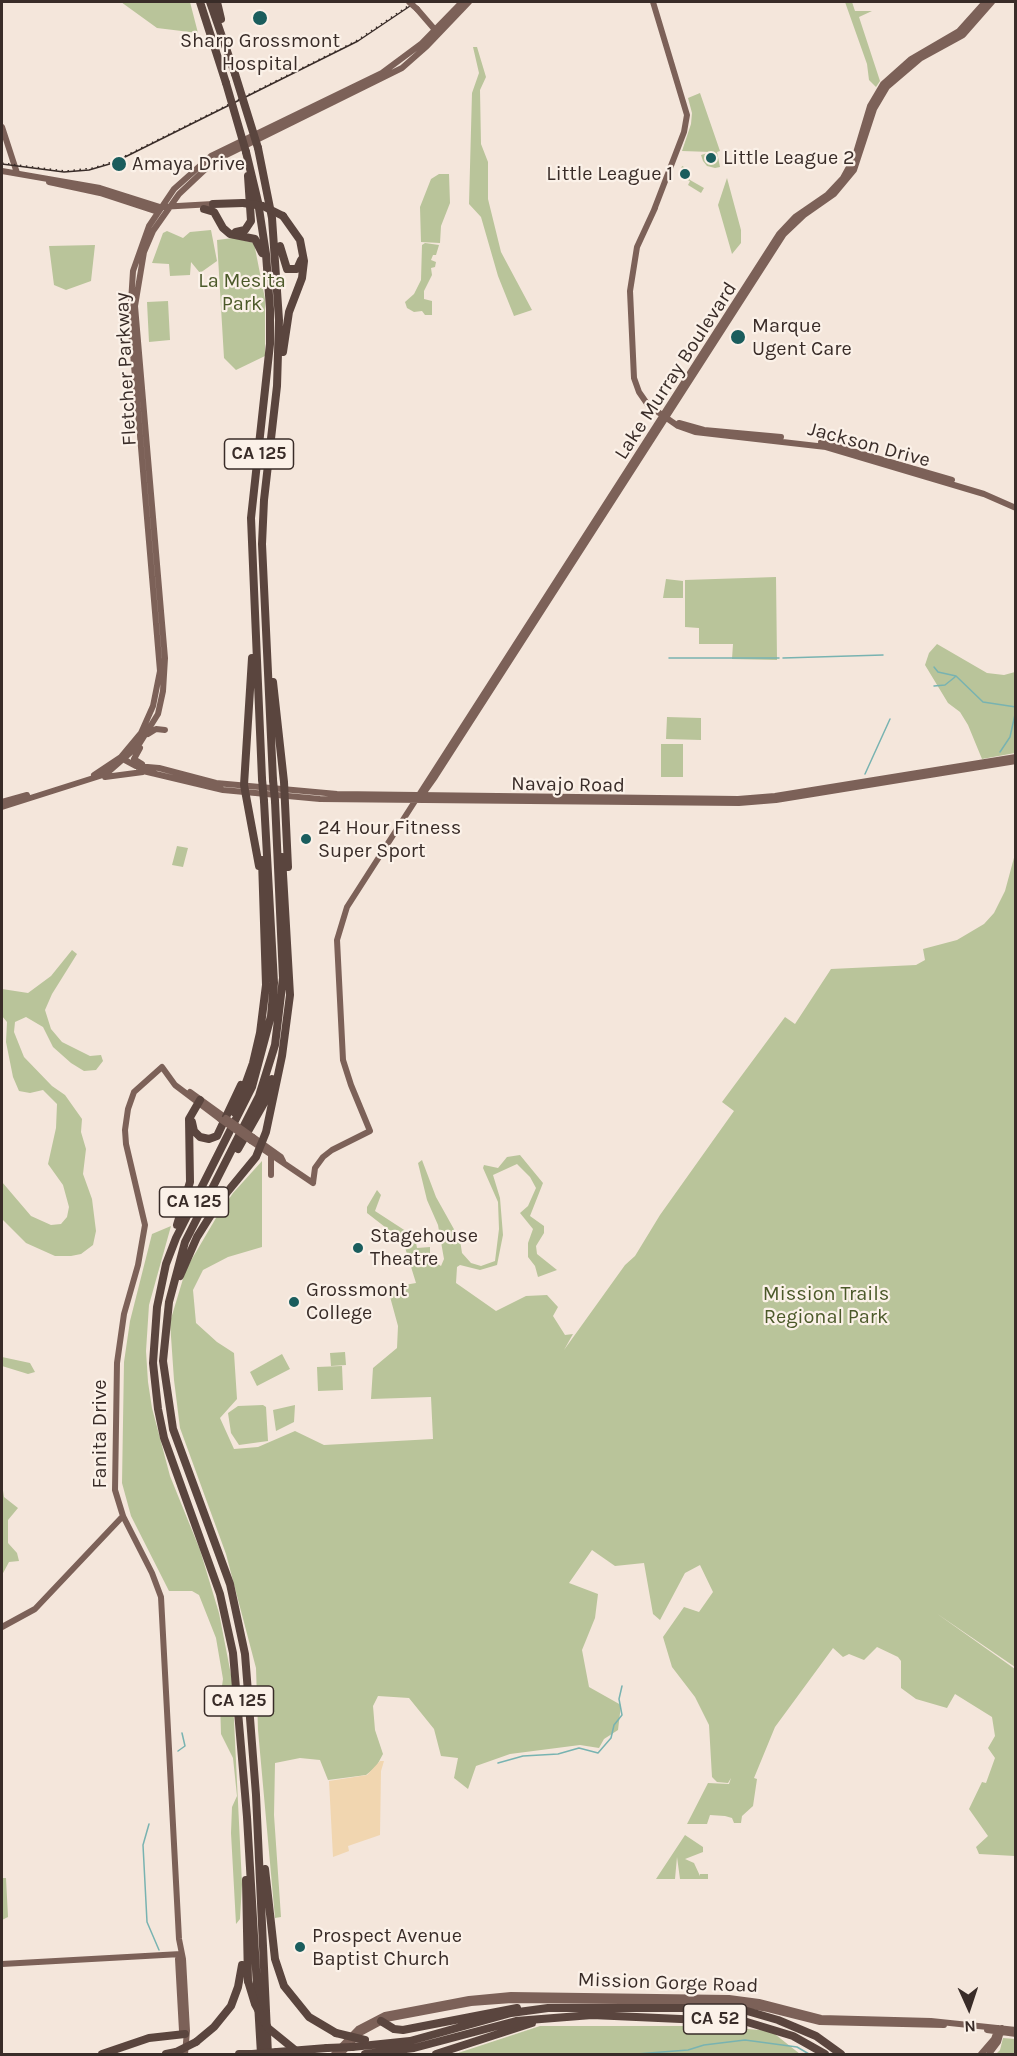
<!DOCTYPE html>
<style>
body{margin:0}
#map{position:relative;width:1017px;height:2056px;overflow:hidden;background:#f4e6db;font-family:Karla,sans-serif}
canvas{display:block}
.frame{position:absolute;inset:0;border:3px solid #392c28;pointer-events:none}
.north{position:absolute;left:939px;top:1978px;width:60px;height:60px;-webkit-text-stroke:4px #fbf1e8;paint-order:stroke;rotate:177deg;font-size:16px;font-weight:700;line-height:24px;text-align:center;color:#392c28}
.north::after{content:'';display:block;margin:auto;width:21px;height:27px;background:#392c28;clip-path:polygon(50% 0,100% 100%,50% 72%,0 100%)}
</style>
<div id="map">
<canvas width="1017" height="2056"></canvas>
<div class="frame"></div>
<div class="north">N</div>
</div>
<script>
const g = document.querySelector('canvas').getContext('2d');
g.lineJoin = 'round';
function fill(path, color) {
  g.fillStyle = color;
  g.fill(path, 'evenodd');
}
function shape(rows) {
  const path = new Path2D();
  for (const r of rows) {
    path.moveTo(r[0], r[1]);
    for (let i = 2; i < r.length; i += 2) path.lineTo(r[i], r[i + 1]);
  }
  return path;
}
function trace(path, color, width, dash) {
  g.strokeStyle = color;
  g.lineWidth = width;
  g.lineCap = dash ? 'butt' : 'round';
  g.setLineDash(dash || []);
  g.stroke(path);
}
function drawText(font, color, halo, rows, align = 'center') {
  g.font = font + ' Karla,sans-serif';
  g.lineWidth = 4.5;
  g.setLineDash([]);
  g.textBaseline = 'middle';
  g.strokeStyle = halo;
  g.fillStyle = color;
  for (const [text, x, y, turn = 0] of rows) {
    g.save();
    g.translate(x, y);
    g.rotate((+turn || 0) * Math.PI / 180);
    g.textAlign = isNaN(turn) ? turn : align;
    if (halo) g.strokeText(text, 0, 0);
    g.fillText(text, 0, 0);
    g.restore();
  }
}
const green = shape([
 [121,2,190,2,198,33,157,28],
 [845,2,852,2,855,11,872,11,859,17,880,81,876,87,869,80,867,64],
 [473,47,477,47,486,77,480,90,481,144,488,162,488,199,501,252,532,310,514,316,498,276,481,217,469,204,472,93,479,73],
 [700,93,720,151,717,152,720,167,715,168,707,166,703,161,701,155,711,152,682,151,691,124,692,113,688,98],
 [682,166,690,170,690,180,704,188,701,193,688,185,690,181,679,177],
 [439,174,449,174,450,203,441,226,440,243,421,242,420,207,431,179],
 [727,178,741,230,741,243,732,254,718,205],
 [211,230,217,261,200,273,191,262,190,275,170,276,169,264,152,263,163,233,167,231,183,238,190,232],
 [233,238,254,243,265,299,265,356,236,370,224,358,217,240],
 [425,243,439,245,436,255,433,255,431,260,436,262,435,267,431,268,432,275,424,291,424,299,432,301,432,315,425,315,422,311,414,312,407,308,405,302,414,294,421,280,422,245],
 [95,245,91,281,66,290,54,285,49,246],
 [168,301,170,340,149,342,147,302],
 [776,577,777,660,732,659,733,644,699,644,699,628,685,627,685,580],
 [666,579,683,581,683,598,663,598],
 [937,644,987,673,1004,675,1015,672,1015,753,982,759,968,725,960,712,948,703,925,665,929,653],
 [667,717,701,718,701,740,666,739],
 [661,744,683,744,683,777,661,777],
 [177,846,188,848,183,867,172,865],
 [1015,854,1015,1667,936,1613,1015,1669,1015,1856,979,1854,976,1847,988,1836,969,1809,982,1782,986,1783,995,1758,988,1748,995,1736,992,1717,955,1694,947,1708,916,1699,901,1688,901,1661,898,1657,877,1647,864,1660,849,1654,843,1657,833,1648,775,1727,754,1778,757,1779,753,1806,742,1816,741,1823,734,1823,732,1818,725,1816,710,1815,707,1824,687,1824,708,1783,729,1784,731,1778,728,1783,717,1782,712,1777,709,1725,695,1697,672,1667,663,1637,684,1607,699,1612,713,1592,700,1565,685,1573,660,1620,653,1614,644,1563,615,1566,592,1550,569,1583,598,1594,595,1618,582,1650,589,1687,621,1705,618,1730,604,1739,599,1748,580,1745,510,1754,476,1766,468,1789,454,1778,458,1758,441,1756,434,1729,409,1698,378,1696,373,1706,375,1730,383,1754,376,1767,366,1775,328,1780,320,1760,300,1758,275,1763,274,1815,281,1917,275,1918,258,1730,256,1668,226,1554,180,1428,174,1380,170,1322,186,1269,216,1218,233,1193,262,1161,262,1247,228,1257,203,1270,193,1290,196,1323,217,1342,234,1353,237,1399,220,1418,234,1449,258,1447,295,1431,324,1445,433,1439,431,1397,371,1399,373,1368,397,1348,398,1326,389,1293,393,1287,416,1283,403,1241,367,1213,367,1207,377,1190,381,1195,375,1211,415,1237,417,1248,430,1247,430,1259,441,1266,444,1259,438,1225,427,1200,418,1163,422,1160,436,1197,460,1240,462,1253,471,1263,481,1266,495,1261,499,1229,498,1202,483,1168,484,1165,498,1168,507,1157,520,1155,543,1183,530,1216,544,1226,544,1233,536,1246,537,1254,557,1270,538,1277,535,1266,528,1257,528,1243,533,1229,520,1213,528,1206,536,1188,530,1177,517,1164,493,1175,500,1198,503,1235,497,1265,480,1270,460,1265,457,1267,456,1283,496,1311,526,1296,547,1295,558,1307,553,1316,565,1335,573,1334,564,1350,625,1265,635,1256,660,1215,734,1111,722,1102,785,1017,795,1024,831,969,916,965,925,960,923,949,957,940,984,924,994,913,1005,891],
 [72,950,77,954,52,994,45,1010,51,1029,62,1042,90,1056,101,1055,103,1061,96,1070,84,1071,71,1063,53,1047,43,1027,26,1017,15,1022,14,1032,24,1057,52,1086,65,1095,82,1119,81,1132,86,1149,83,1174,92,1199,96,1231,93,1245,81,1254,71,1256,55,1256,26,1243,2,1219,2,1182,31,1216,51,1225,61,1224,67,1217,69,1207,63,1185,48,1164,56,1128,57,1104,43,1090,30,1093,19,1091,13,1077,6,1042,7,1022,2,1016,2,989,28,993,51,976],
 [171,1226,149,1305,146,1351,148,1382,152,1408,170,1476,200,1550,219,1613,232,1680,242,1884,240,1919,236,1924,231,1833,232,1807,237,1796,233,1758,221,1734,220,1700,223,1679,216,1638,199,1595,192,1591,169,1591,131,1516,122,1483,124,1362,130,1321,152,1234],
 [345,1352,346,1365,331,1366,330,1353],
 [282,1354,290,1369,257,1386,250,1372],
 [2,1357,30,1363,35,1372,28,1374,2,1366],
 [342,1366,343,1390,318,1391,317,1367],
 [263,1405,266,1407,268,1441,239,1445,231,1433,228,1413,238,1406],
 [295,1405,294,1422,276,1431,273,1410],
 [2,1484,4,1497,18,1508,8,1520,8,1543,17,1553,19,1561,9,1562,2,1575],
 [685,1835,703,1847,703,1852,685,1859,694,1863,700,1876,700,1874,708,1874,708,1879,680,1879,677,1857,675,1879,656,1879],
 [2,1878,6,1878,8,1917,2,1920],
 [540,2026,712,2026,771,2031,800,2054,455,2054],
 [1003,2038,1015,2039,1015,2054,996,2054,1000,2050]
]);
const sand = shape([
 [380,1761,384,1761,381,1771,380,1835,348,1846,349,1851,333,1857,329,1781,367,1775]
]);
const stream = shape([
 [669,658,779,658],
 [783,658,883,655],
 [934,667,938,672,956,676,983,702,1016,707],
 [934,686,945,685,955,677],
 [1000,752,1010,737,1016,710],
 [865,774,890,719],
 [178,1751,185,1746,182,1733],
 [498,1763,523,1756,558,1754,579,1748,598,1753,611,1738,614,1725,622,1715,619,1699,622,1686],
 [149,1824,143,1845,147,1922,159,1950],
 [636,2054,688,2050,704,2045,745,2040,797,2047,809,2054]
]);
const major = shape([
 [653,2,687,115,684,132,654,210],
 [417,9,436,31],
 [2,127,17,173],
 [2,171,100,188,160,207,213,204],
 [49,182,100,193,158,212],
 [655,208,637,247,630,291,634,378,639,392,648,405,678,426,695,432,826,447,984,494,1016,508],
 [679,423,704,430,781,437],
 [821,442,952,480],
 [148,734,156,729,165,730],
 [140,748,134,759,142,764],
 [123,759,136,766,159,768,216,783,337,794,738,799,775,796,1016,757],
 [139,770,223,790,320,799,739,803,776,800,1016,761],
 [94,775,121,757,141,733,153,706,160,671,130,318,133,271,149,226,174,189,211,156,382,73,421,44,462,2],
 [105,777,143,772],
 [418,795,425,791,435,777,784,234,804,215,834,194,854,170,874,109,887,87,921,58,963,35,992,2],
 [2,802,27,795],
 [2,807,106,774,138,746,158,714,163,691,165,658,135,306,144,252,153,231,179,194,214,161,402,68,427,46,469,2],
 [190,1092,226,1118],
 [253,1137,281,1157,283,1161],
 [251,1141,313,1183],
 [271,1155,271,1175],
 [313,1183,315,1168,323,1157,332,1150,370,1131,351,1085,343,1060,337,940,347,907,779,234,795,217,827,195,843,178,855,156,870,106,883,84,911,59,959,31,985,2],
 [2,1627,35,1609,123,1516],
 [181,1954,178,1959,182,2031,185,2034],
 [2,1964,181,1954],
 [987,2030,1016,2034],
 [185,2054,187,2031,183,1959,179,1939,161,1597,152,1573,123,1516,115,1490,117,1363,124,1314,138,1265,145,1225,126,1144,125,1130,128,1109,134,1092,162,1067,175,1085,220,1119],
 [334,2054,358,2029,385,2015,469,1999,511,1995,729,1998,759,2002,821,2018,931,2021,1016,2030],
 [341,2054,360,2033,386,2019,471,2003,512,2000,729,2002,768,2009,820,2022,944,2025],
 [981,2054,994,2039,998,2028],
 [989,2054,998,2042,1002,2028]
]);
const highway = shape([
 [200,2,226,83],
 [210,2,235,74],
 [217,2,221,19],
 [258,148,272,218,279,320,277,386,264,500,262,544,273,780],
 [246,152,258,202,266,254,270,309,270,344,251,518,262,779],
 [213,204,243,203],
 [204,209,214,212,223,228,230,234,255,239,262,253],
 [283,216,300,240,304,261,302,278,289,312,283,352],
 [236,232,245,230,251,221,248,176],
 [280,246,287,269,297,269,301,260],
 [252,658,244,785,259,866],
 [273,682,284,782,288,867],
 [235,1113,253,1063,260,1033,266,985,262,860],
 [192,1122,194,1131,200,1137,209,1139,217,1136,241,1085],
 [238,1149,264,1103,272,1079],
 [177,1225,190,1182,189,1119,200,1100],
 [180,1276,197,1237,219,1202,256,1157,266,1132,282,1056,290,995,282,857],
 [265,1869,275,1959,284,1986,309,2017,336,2033],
 [246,1880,248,1981],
 [381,2021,394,2029,403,2030,517,2008],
 [196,2042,214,2027,231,2006,238,1987,242,1965],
 [352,2047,410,2041,511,2013,548,2008,709,2008,747,2011,778,2020,816,2036,841,2054],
 [277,2052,327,2048],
 [102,2054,149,2038,185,2034],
 [166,2054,176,2052],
 [239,2054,252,2054],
 [261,2054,247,1817,233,1653,220,1594,164,1438,158,1409,153,1363,157,1307,166,1264,176,1238,252,1087,271,1016,274,983,264,801],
 [268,2054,256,1795,245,1654,230,1584,173,1429,163,1361,169,1302,185,1242,259,1096,275,1045,283,978,275,801],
 [365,2054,414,2048,516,2021,592,2015,747,2022,793,2036,825,2054],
 [436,2054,532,2023]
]);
const tram = shape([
 [2,164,64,172,89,170,113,163,358,41,416,2]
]);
const rail = shape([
 [2,163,66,171,93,168,115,161,356,41,414,2]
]);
const majorBridge = shape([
 [409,2,417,9],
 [226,1118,253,1137],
 [220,1119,251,1141]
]);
const highwayBridge = shape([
 [235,74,258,148],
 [226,83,246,152],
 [243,203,263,206,283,216],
 [262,779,264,801],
 [273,780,275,801],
 [248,1981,255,2004,268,2028,300,2054],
 [336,2033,365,2040],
 [327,2048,352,2047],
 [176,2052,196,2042],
 [252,2054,277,2052]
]);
const markers = [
 [260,18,8,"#1a5d5d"],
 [711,158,6,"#1a5d5d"],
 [119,164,8,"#1a5d5d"],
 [685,174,6,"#1a5d5d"],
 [738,337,8,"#1a5d5d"],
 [306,839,6,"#1a5d5d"],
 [358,1248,6,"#1a5d5d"],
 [294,1302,6,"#1a5d5d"],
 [300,1947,6,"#1a5d5d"]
];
const shields = [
 [259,454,69],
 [194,1202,69],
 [239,1701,69],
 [715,2019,63]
];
const shieldNames = [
 ["CA 125",259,454],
 ["CA 125",194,1202],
 ["CA 125",239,1701],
 ["CA 52",715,2019]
];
const poiNames = [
 ["Sharp Grossmont",260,41,"center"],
 ["Hospital",260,64,"center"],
 ["Little League 2",723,158],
 ["Amaya Drive",132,164],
 ["Little League 1",673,174,"right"],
 ["Marque",752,326],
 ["Ugent Care",752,349],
 ["24 Hour Fitness",318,828],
 ["Super Sport",318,851],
 ["Stagehouse",370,1236],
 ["Theatre",370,1259],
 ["Grossmont",306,1290],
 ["College",306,1313],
 ["Prospect Avenue",312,1936],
 ["Baptist Church",312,1959]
];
const parkNames = [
 ["La Mesita",242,281],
 ["Park",242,304],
 ["Mission Trails",826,1294],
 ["Regional Park",826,1317]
];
const streetNames = [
 ["Fletcher Parkway",126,369,-93],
 ["Lake Murray Boulevard",676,371,-57],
 ["Jackson Drive",869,445,15],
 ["Navajo Road",568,785,1],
 ["Fanita Drive",100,1434,-90],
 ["Mission Gorge Road",668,1983,2]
];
fill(green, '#b9c49a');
fill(sand, '#f1d6b0');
trace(stream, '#78b3b1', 1.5);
trace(major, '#7c6158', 6);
trace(highway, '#5a453e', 8);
trace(tram, '#392c28', 1.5);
trace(rail, '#392c28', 1.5, [1.5, 4.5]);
trace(majorBridge, '#7c6158', 6);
trace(highwayBridge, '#5a453e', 8);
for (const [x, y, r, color] of markers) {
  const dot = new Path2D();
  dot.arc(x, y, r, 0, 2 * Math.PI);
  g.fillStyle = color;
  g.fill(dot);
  trace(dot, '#fbf1e8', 2);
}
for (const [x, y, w] of shields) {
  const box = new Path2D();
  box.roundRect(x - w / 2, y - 15, w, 30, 4.5);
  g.fillStyle = '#fbf1e8';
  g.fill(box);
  trace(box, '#392c28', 1.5);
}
drawText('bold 18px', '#392c28', null, shieldNames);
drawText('20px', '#392c28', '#fbf1e8', poiNames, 'left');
drawText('20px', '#4b5929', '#fbf1e8', parkNames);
drawText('20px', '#392c28', '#fbf1e8', streetNames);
</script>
